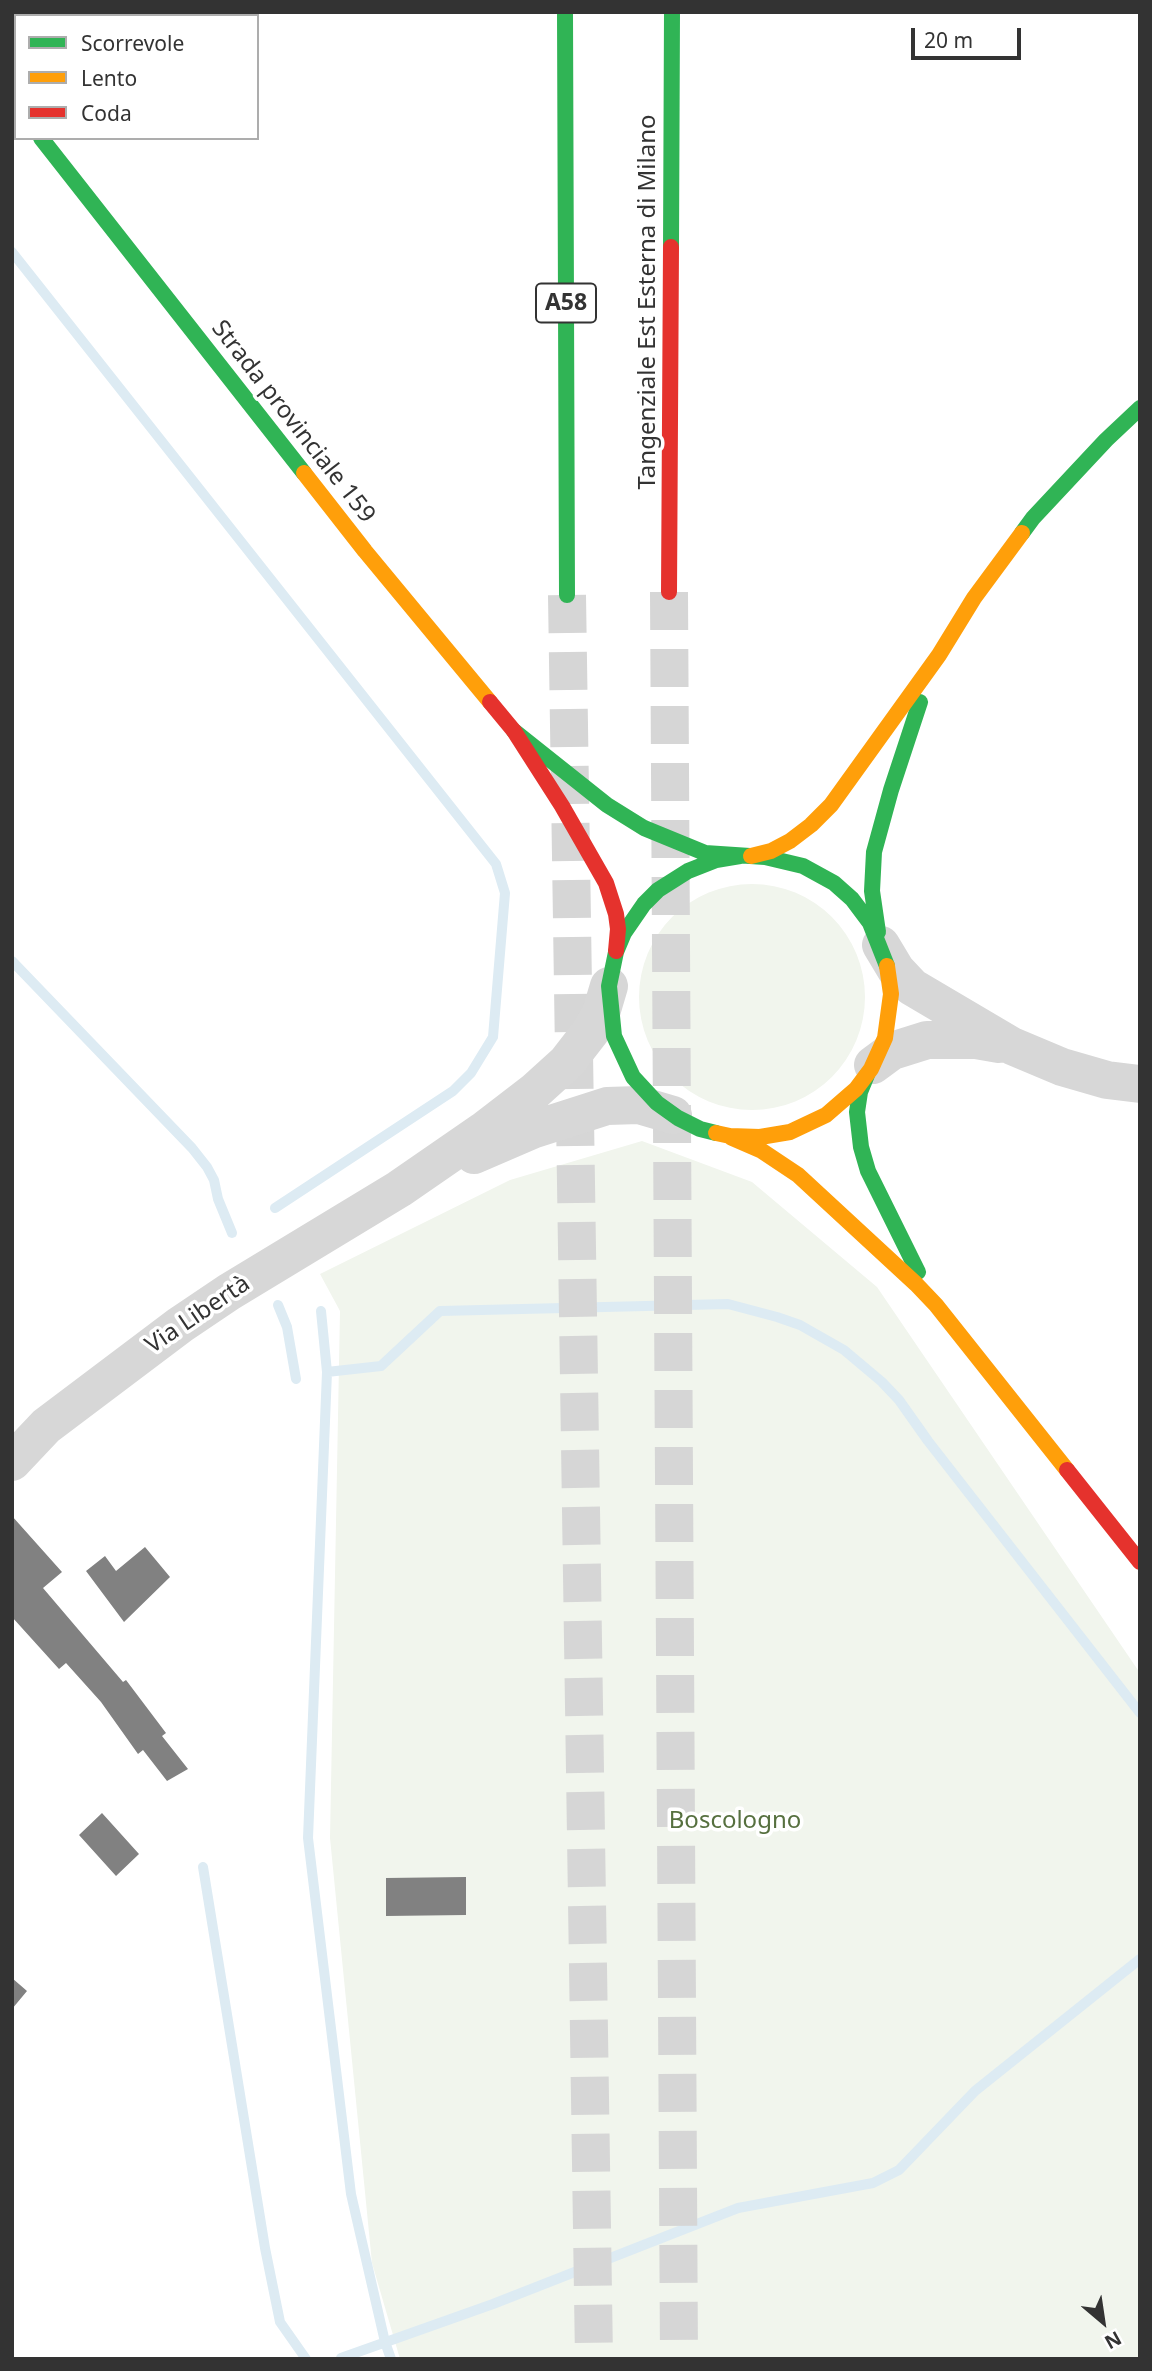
<!DOCTYPE html>
<meta charset="utf-8">
<style>
body{margin:0}
#map{position:relative;width:1152px;height:2371px;overflow:hidden;background:#fff;font-family:"Noto Sans",sans-serif}
canvas{display:block}
.frame{position:absolute;inset:0;border:14px solid #333;pointer-events:none}
.legend{position:absolute;left:14px;top:14px;width:245px;height:126px;box-sizing:border-box;background:#fff;border:2px solid #adadad;margin:0;padding:9px 12px;list-style:none;font-size:21px;color:#333}
.legend li{display:flex;align-items:center;gap:14px;height:35px}
.legend b{width:35px;border:2px solid #adadad}
.north{position:absolute;left:1068px;top:2287px;width:70px;height:70px;-webkit-text-stroke:5px #fff;paint-order:stroke;rotate:151deg;font-size:19px;font-weight:700;line-height:28px;text-align:center;color:#333}
.north::after{content:'';display:block;margin:auto;width:24px;height:32px;background:#333;clip-path:polygon(50% 0,100% 100%,50% 72%,0 100%)}
.scale{position:absolute;left:911px;top:28px;width:110px;height:32px;box-sizing:border-box;border:4px solid #333;border-top:0;padding-left:9px;font-size:21px;line-height:24px;white-space:nowrap;color:#333;-webkit-text-stroke:5px #fff;paint-order:stroke}
</style>
<div id="map">
<canvas width="1152" height="2371"></canvas>
<div class="frame"></div>
<ul class="legend">
<li><b style="height:9px;background:#30b455"></b>Scorrevole</li>
<li><b style="height:9px;background:#ff9f0a"></b>Lento</li>
<li><b style="height:9px;background:#e5322d"></b>Coda</li>
</ul>
<div class="north">N</div>
<div class="scale">20 m</div>
</div>
<script>
const g = document.querySelector('canvas').getContext('2d');
g.lineJoin = 'round';
function fill(path, color) {
  g.fillStyle = color;
  g.fill(path, 'evenodd');
}
function shape(rows) {
  const path = new Path2D();
  for (const r of rows) {
    if (r.length === 3) {
      path.moveTo(r[0] + r[2], r[1]);
      path.arc(r[0], r[1], r[2], 0, 2 * Math.PI);
      continue;
    }
    path.moveTo(r[0], r[1]);
    for (let i = 2; i < r.length; i += 2) path.lineTo(r[i], r[i + 1]);
  }
  return path;
}
function trace(path, color, width, dash) {
  g.strokeStyle = color;
  g.lineWidth = width;
  g.lineCap = dash ? 'butt' : 'round';
  g.setLineDash(dash || []);
  g.stroke(path);
}
function drawText(font, color, halo, rows, align = 'center') {
  g.font = font + ' "Noto Sans",sans-serif';
  g.lineWidth = 7;
  g.setLineDash([]);
  g.textBaseline = 'middle';
  g.strokeStyle = halo;
  g.fillStyle = color;
  for (const [text, x, y, turn = 0] of rows) {
    g.save();
    g.translate(x, y);
    g.rotate((+turn || 0) * Math.PI / 180);
    g.textAlign = isNaN(turn) ? turn : align;
    if (halo) g.strokeText(text, 0, 0);
    g.fillText(text, 0, 0);
    g.restore();
  }
}
const green = shape([
 [752,997,113],
 [642,1141,752,1182,877,1287,1140,1673,1140,2359,400,2359,372,2263,330,1838,340,1311,320,1274,510,1180]
]);
const stream = shape([
 [12,252,496,864,505,893,493,1037,471,1073,453,1091,275,1208],
 [12,961,192,1148,207,1167,214,1180,218,1199,232,1233],
 [278,1305,287,1327,296,1379],
 [321,1311,327,1372,308,1838,351,2194,385,2342,391,2359],
 [327,1372,381,1366,440,1311,728,1304,777,1317,800,1325,844,1350,882,1382,899,1400,928,1441,1140,1713],
 [203,1867,265,2248,280,2322,306,2359],
 [341,2358,493,2304,738,2208,873,2183,899,2170,975,2091,1140,1959]
]);
const building = shape([
 [12,1516,62,1572,43,1588,123,1682,126,1680,166,1733,162,1736,188,1769,167,1781,143,1750,138,1754,101,1702,66,1663,59,1669,12,1617],
 [145,1547,170,1577,124,1622,86,1571,105,1556,116,1571],
 [102,1813,139,1854,116,1876,79,1835],
 [466,1877,466,1915,386,1916,386,1878],
 [12,1978,27,1991,12,2009]
]);
const highwayTunnel = shape([
 [669,592,679,2359],
 [567,595,594,2359]
]);
const street = shape([
 [881,945,896,970,912,987,1012,1046,1062,1067,1107,1080,1140,1084],
 [873,1065,892,1051,927,1040,976,1040,999,1044],
 [474,1155,532,1130,607,1106,639,1105,673,1115],
 [12,1462,46,1426,180,1325,229,1292,399,1189,483,1131,535,1091,567,1062,591,1031,601,1013,609,986]
]);
const fast = shape([
 [565,12,567,595],
 [12,102,16,106],
 [41,138,304,473],
 [671,247,672,12],
 [1022,533,1033,518,1106,440,1140,408],
 [514,731,607,805,644,828,705,853,765,857,803,866,834,883,852,899,870,923,887,966],
 [878,932,872,891,874,852,891,790,920,702],
 [867,1075,860,1092,857,1112,861,1147,868,1171,918,1272],
 [716,1133,700,1129,678,1118,657,1103,633,1077,614,1036,609,986,616,952,624,933,644,904,658,890,688,871,716,860,740,856]
]);
const slow = shape([
 [304,473,365,551,490,702],
 [751,856,771,851,790,841,811,825,831,805,939,655,974,598,1022,533],
 [716,1133,730,1136,760,1137,790,1132,826,1115,856,1089,871,1069,885,1038,891,994,887,966],
 [732,1138,762,1151,798,1175,916,1284,936,1305,1067,1470]
]);
const jam = shape([
 [669,592,671,247],
 [490,702,514,731,562,806,606,883,616,914,618,929,616,951],
 [1067,1470,1140,1562]
]);
const shields = [
 [566,303,60]
];
const shieldNames = [
 ["A58",566,303]
];
const streetNames = [
 ["Tangenziale Est Esterna di Milano",648,302,-90],
 ["Strada provinciale 159",293,422,52],
 ["Via Libertà",198,1315,-34]
];
const parkNames = [
 ["Boscologno",735,1821]
];
fill(green, '#f1f5ed');
trace(stream, '#ddebf3', 10);
fill(building, '#818181');
trace(highwayTunnel, '#d6d6d6', 38, [38, 19]);
trace(street, '#d7d7d7', 38);
trace(fast, '#30b455', 16);
trace(slow, '#ff9f0a', 16);
trace(jam, '#e5322d', 16);
for (const [x, y, w] of shields) {
  const box = new Path2D();
  box.roundRect(x - w / 2, y - 19.5, w, 39, 5);
  g.fillStyle = '#fff';
  g.fill(box);
  trace(box, '#333', 2);
}
drawText('bold 23px', '#333', null, shieldNames);
drawText('24px', '#333', '#fff', streetNames);
drawText('24px', '#56703f', '#fff', parkNames);
</script>
